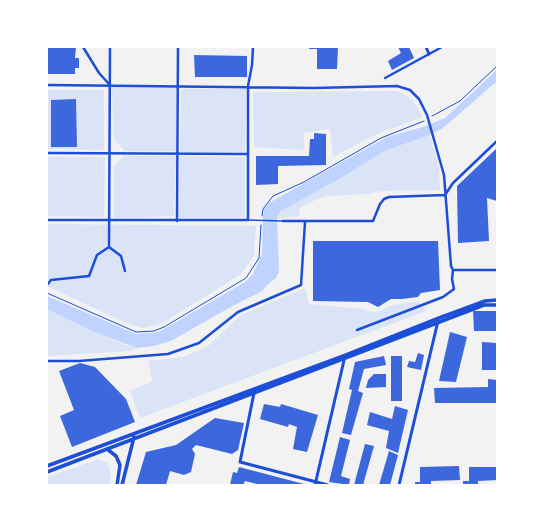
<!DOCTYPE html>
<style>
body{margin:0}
#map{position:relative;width:544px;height:532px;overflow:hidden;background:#f2f2f2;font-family:Figtree,sans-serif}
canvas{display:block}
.frame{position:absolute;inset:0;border:48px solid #fff;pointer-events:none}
</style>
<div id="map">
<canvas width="544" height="532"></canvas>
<div class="frame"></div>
</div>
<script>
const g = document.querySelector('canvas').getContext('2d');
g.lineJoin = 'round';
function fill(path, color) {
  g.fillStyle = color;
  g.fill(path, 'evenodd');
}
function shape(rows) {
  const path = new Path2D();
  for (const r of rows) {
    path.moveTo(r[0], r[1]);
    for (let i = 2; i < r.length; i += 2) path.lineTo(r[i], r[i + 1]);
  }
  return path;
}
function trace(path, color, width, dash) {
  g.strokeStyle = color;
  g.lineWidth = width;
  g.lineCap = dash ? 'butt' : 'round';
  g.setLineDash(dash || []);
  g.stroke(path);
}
const green = shape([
 [112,87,176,88,176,151,125,151,114,140],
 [181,89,246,89,245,152,180,152],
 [47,90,104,90,104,150,47,149],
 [398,91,413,100,423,117,377,134,333,157,330,129,304,133,304,150,254,147,253,92],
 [430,135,439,167,440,190,381,191,367,194,328,196,317,199,300,208,299,216,277,219,281,211,348,174,384,151],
 [124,156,176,156,174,216,114,218,114,166],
 [180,156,245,157,245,217,179,218],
 [48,157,105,157,104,217,47,216],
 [47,224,256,226,254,256,241,274,161,324,143,328,126,323,47,286],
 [305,288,309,304,363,309,374,313,393,305,419,301,426,311,140,418,130,391,152,381,148,361,183,357,208,346,241,315],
 [47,309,125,345,137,348,131,351,47,356],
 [99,459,107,463,111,473,109,485,47,485,47,477]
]);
const water = shape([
 [497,70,497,81,443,128,430,135,384,151,348,174,281,211,277,217,279,272,276,278,267,285,262,291,227,309,171,341,154,346,137,348,92,331,47,309,47,296,136,334,159,332,245,282,253,274,262,254,263,216,264,209,269,203,387,137,423,127,445,118]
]);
const building = shape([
 [49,47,76,47,75,58,79,58,79,68,75,68,75,74,47,74,47,48],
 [309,47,338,47,337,69,317,69,317,49,309,49],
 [398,47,409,47,414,58,392,70,388,61,401,53],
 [194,55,247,56,247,77,195,77],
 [76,99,77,147,51,147,51,100],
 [314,133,326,134,326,165,278,166,278,184,256,185,256,156,309,156,310,139,314,139],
 [497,148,497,201,487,198,489,241,458,243,457,186],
 [313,241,438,241,440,290,421,293,418,297,402,299,391,299,378,307,368,302,313,301],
 [473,311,497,311,497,331,474,331],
 [450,332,467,337,456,382,439,381],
 [482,342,497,343,497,370,482,370],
 [418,353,424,355,421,370,407,367,409,361,415,362],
 [384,356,386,365,364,369,358,391,363,393,351,435,342,433,352,390,349,389,355,362],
 [391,356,402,356,402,401,391,401],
 [80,363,95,367,126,399,135,422,72,447,60,416,74,410,59,371],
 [374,374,386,374,386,387,366,388,368,380],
 [488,379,497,380,497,403,435,403,434,388,488,387],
 [264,404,280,407,281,404,318,415,307,452,293,449,297,427,289,424,288,427,260,419],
 [395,406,408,410,398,453,386,448,389,431,367,425,370,412,392,419],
 [215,418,244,423,238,450,232,454,196,445,192,449,195,454,191,472,184,475,170,471,166,485,136,485,146,452,176,445],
 [340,437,350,440,341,476,350,479,349,485,329,482],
 [365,444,374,446,363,485,354,485],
 [389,451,398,455,390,485,379,485],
 [459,466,460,480,431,481,431,485,415,485,415,482,420,482,420,467],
 [239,467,304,484,304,485,261,485,245,481,243,485,230,485,233,472,237,473],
 [469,467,497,467,497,480,478,481,478,485,463,485,463,481,469,481]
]);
const path = shape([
 [432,116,460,101,497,66],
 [262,216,263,209,273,196,304,182,381,138,424,121],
 [47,293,136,332,154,331,164,327,246,278,259,258,261,225]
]);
const service = shape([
 [248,220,283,221]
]);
const minor = shape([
 [83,47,99,73,109,84],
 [385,78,442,47],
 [47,85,314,88,397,86,410,90,419,99,427,115,444,175,451,266,453,270,497,270],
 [47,153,248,154],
 [47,220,248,220,248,86,252,65,253,47],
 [177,221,178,47],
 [283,221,373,221,380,204,384,199,389,197,445,195,453,183,497,141],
 [109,247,110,47],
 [47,285,51,280,89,276,97,255,109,247,121,256,125,271],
 [357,330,443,297,454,289,452,279,453,270],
 [47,361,79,361,168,354,199,343,238,312,301,285,305,222]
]);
const tertiary = shape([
 [426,47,429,54],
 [254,393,240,462,328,485],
 [315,485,345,356],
 [399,485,438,321]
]);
const secondary = shape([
 [107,449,116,456,120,465,117,485],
 [47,466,346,355,439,318,485,301,497,300],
 [47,472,484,305,497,305],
 [122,485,134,437]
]);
fill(green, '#dbe4f7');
fill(water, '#bfd3fe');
fill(building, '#3d67dc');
trace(path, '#1d4ed8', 1);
trace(service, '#1d4ed8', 1.5);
trace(minor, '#1d4ed8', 2.5);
trace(tertiary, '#1d4ed8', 3);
trace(secondary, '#1d4ed8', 3.5);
</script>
